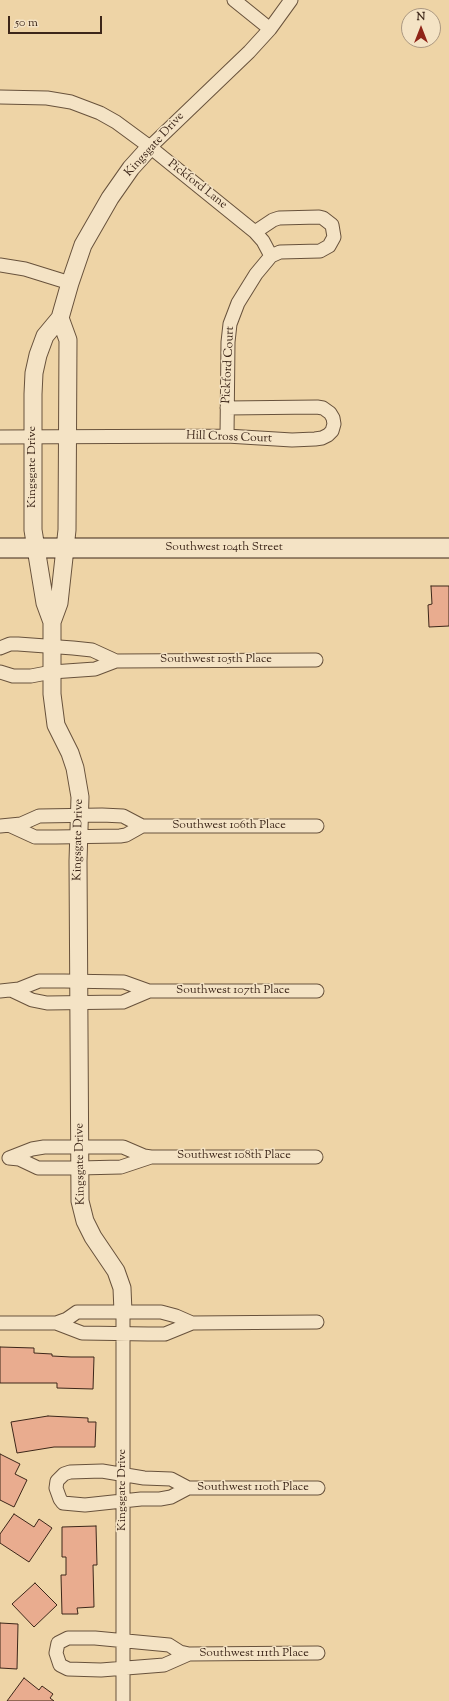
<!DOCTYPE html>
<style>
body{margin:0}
#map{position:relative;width:449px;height:1701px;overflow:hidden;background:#eed4a6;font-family:"Sorts Mill Goudy",serif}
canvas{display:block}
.north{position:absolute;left:401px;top:8px;width:40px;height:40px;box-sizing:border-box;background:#f4e3c5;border:1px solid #aa9780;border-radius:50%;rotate:0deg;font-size:11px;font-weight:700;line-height:16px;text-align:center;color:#3c2619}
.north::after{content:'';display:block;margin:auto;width:14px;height:18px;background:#8f2418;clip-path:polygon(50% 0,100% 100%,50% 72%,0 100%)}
.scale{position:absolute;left:8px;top:16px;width:94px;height:18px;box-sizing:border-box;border:2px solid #3c2619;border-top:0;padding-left:5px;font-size:12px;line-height:14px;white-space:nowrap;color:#3c2619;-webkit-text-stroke:3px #f4e3c5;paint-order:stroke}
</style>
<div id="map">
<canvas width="449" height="1701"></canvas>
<div class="north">N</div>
<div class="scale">50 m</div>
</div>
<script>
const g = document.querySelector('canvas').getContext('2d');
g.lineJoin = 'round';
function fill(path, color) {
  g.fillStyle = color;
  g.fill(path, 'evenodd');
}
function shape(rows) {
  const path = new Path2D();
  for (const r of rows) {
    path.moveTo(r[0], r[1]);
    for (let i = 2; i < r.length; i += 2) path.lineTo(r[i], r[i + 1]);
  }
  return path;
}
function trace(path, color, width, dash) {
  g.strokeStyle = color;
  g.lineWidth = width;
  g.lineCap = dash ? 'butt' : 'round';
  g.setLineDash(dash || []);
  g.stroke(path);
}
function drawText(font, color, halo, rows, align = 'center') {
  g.font = font + ' "Sorts Mill Goudy",serif';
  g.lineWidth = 3;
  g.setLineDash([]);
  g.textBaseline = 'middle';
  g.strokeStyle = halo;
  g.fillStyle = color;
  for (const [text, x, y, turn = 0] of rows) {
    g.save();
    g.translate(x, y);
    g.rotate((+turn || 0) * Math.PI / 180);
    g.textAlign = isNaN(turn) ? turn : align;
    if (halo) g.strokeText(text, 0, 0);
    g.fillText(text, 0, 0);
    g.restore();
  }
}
const building = shape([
 [431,586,449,586,449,626,429,627,428,605,432,604,431,586],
 [0,1347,34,1348,34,1353,52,1354,52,1356,71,1357,94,1357,93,1389,57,1388,57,1383,0,1383,0,1347],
 [48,1416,88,1418,88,1422,96,1422,95,1447,54,1447,17,1453,11,1422,48,1416],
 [0,1454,20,1464,15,1474,27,1480,14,1507,0,1500,0,1454],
 [14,1514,34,1527,39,1519,52,1528,29,1562,0,1543,0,1534,14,1514],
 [96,1526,97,1565,93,1565,94,1607,77,1608,78,1614,62,1614,61,1575,66,1575,66,1557,62,1557,62,1527,96,1526],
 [35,1583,57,1605,34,1627,12,1604,35,1583],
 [0,1623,18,1624,17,1669,0,1668,0,1623],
 [24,1678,39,1690,42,1686,53,1694,50,1698,54,1701,7,1701,24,1678]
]);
const minor = shape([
 [234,0,270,29],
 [0,97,47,98,71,102,100,113,116,122,150,147,255,232,263,241,271,256],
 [150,147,249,52,270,29,291,0],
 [0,265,25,269,70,283],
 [227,436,228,342,230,324,238,303,256,274,271,256,280,252,320,251,329,246,334,237,332,225,323,218,319,217,279,218,273,220,255,232],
 [0,437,227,436,292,440,315,439,322,438,328,435,332,431,334,424,333,418,330,413,323,408,317,407,227,408],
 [0,648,10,644,18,644,73,648,92,650,116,661],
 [0,672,13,676,31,676,52,672,95,669,116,661,316,660],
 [0,826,21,824,39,816,102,815,123,816,142,826,317,826],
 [11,826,35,837,56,837,120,836,126,835,142,826],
 [0,991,19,989,39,981,64,981,124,982,149,991,317,991],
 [13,991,32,1000,47,1003,123,1002,149,991],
 [9,1158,32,1149,44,1147,123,1147,144,1156,151,1157,316,1157],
 [9,1158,19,1159,38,1168,79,1168,121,1167,151,1157],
 [0,1323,56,1323,82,1333,148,1334,165,1334,192,1323],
 [56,1323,67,1319,77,1312,161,1312,176,1316,192,1323,317,1322],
 [188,1488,171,1479,144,1478,102,1471,70,1472,64,1474,57,1481,56,1488,60,1499,63,1503,85,1505,141,1499,160,1499,171,1497,188,1488,318,1488],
 [189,1654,164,1665,101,1670,68,1669,60,1665,56,1653,58,1643,68,1638,95,1638,169,1645,180,1652,189,1654,318,1653],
 [123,1701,123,1312]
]);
const tertiary = shape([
 [52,622,59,603,67,530,68,340,60,318],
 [123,1312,122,1288,116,1271,93,1237,85,1221,80,1201,78,861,80,797,75,768,70,753,56,725,52,694,52,622,45,603,33,530,33,394,34,373,38,355,45,336,60,318,70,283,83,245,110,198,131,168,150,147]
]);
const secondary = shape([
 [0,548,449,548]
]);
const streetNames = [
 ["Kingsgate Drive",155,145,-48],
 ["Pickford Lane",197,185,38],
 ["Pickford Court",229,365,-87],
 ["Hill Cross Court",229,438,2],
 ["Kingsgate Drive",33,467,-90],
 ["Southwest 104th Street",224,548],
 ["Southwest 105th Place",216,660],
 ["Southwest 106th Place",229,826],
 ["Kingsgate Drive",79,840,-89],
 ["Southwest 107th Place",233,991],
 ["Southwest 108th Place",234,1156],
 ["Kingsgate Drive",81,1164,-91],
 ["Southwest 110th Place",253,1488],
 ["Kingsgate Drive",123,1490,-90],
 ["Southwest 111th Place",254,1654]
];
fill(building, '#e9ac8f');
trace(building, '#3c2619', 1);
trace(minor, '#68523c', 15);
trace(tertiary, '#68523c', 19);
trace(secondary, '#3c2619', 21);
trace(minor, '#f4e3c5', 13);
trace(tertiary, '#f4e3c5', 17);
trace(secondary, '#f4e3c5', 19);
drawText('12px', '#3c2619', '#f4e3c5', streetNames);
</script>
